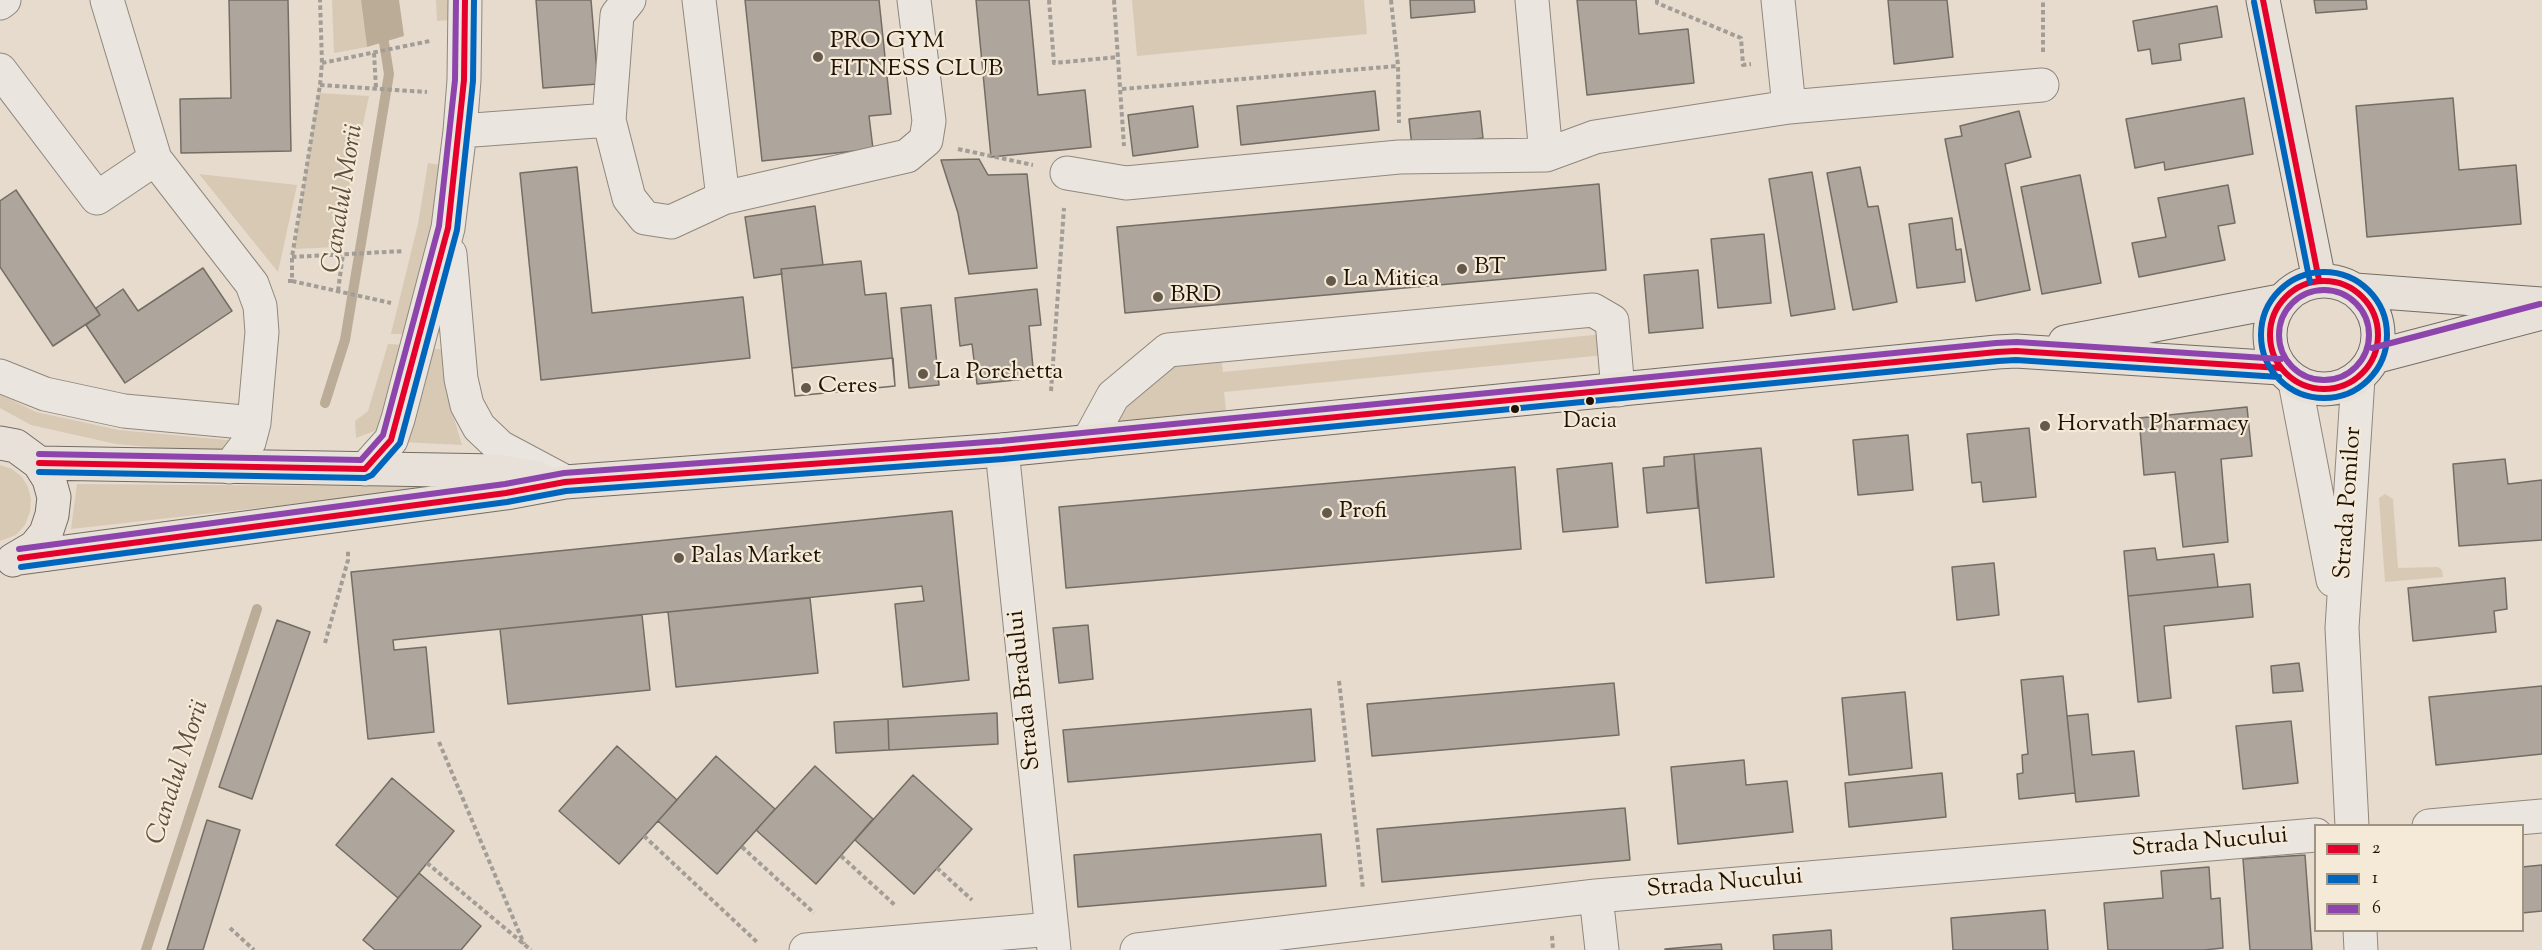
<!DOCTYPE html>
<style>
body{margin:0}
#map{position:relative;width:2542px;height:950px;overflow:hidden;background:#e6dbcc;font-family:"Sorts Mill Goudy",serif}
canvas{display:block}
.legend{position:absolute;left:2314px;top:824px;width:210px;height:108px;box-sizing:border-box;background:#f5e9d7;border:2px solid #9f9383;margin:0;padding:8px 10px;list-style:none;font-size:18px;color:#1f1306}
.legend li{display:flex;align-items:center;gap:12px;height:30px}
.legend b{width:30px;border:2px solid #9f9383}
</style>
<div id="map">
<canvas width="2542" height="950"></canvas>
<ul class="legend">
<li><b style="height:8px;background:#e4002b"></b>2</li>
<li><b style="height:8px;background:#0065bd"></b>1</li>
<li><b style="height:8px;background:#8e44ad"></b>6</li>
</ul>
</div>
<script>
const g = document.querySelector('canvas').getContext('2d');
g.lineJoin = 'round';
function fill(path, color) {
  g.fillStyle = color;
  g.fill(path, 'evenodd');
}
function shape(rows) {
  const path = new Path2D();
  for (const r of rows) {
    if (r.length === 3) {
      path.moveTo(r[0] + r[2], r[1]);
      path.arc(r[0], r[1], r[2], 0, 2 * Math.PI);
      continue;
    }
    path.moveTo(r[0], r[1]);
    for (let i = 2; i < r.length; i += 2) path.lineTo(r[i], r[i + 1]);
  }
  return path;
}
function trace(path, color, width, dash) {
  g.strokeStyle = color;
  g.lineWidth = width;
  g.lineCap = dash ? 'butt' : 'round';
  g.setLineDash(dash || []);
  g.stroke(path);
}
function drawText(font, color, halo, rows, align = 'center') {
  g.font = font + ' "Sorts Mill Goudy",serif';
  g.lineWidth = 4.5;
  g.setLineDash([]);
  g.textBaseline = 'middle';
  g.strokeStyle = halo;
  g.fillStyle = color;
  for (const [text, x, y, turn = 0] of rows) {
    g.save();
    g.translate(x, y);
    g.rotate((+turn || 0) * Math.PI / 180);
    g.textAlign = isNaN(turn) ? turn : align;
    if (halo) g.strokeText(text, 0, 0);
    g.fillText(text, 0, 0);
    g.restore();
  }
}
const green = shape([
 [332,0,361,0,367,47,334,53],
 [436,0,450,0,451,20,437,21],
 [1132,0,1364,0,1367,34,1137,56],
 [318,93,369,96,336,247,294,249],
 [428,163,441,165,432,226,406,334,391,334,418,224],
 [199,174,297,185,278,272],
 [1613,333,1615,354,1224,392,1228,428,1088,442,1168,350,1220,345,1223,372],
 [388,344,407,345,386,417,377,430,356,438,355,421,368,411],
 [427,348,446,350,453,415,462,445,403,442],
 [0,394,36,412,119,430,249,442,240,455,116,444,31,425,0,408],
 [0,465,12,469,22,477,28,487,31,499,30,512,25,525,16,535,0,541],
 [77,484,445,487,71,529],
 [2385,494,2393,499,2398,568,2438,567,2442,570,2443,577,2385,582,2379,498]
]);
const water = shape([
 [361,0,399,0,404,36,367,47]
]);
const stream = shape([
 [325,403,345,340,389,74,382,30],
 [146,950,257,609]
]);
const building = shape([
 [229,0,288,0,291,151,181,153,180,99,231,98,229,0],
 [536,0,591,0,598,84,543,88,536,0],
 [745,0,879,0,891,114,869,116,873,149,762,161,745,0],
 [976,0,1029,0,1038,95,1085,90,1091,147,991,157,976,0],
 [1410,0,1474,0,1475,12,1411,18,1410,0],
 [1577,0,1636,0,1639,34,1688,29,1694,83,1587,95,1577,0],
 [1888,0,1947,0,1953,57,1894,64,1888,0],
 [2314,0,2366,0,2367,9,2316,13,2314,0],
 [2217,6,2222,37,2179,44,2181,60,2152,64,2150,49,2138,51,2133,21,2217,6],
 [1375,91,1379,130,1241,145,1237,106,1375,91],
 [2244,98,2253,154,2165,170,2164,162,2135,168,2126,119,2244,98],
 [2453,98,2459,170,2516,165,2521,224,2367,237,2356,106,2453,98],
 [1193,106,1198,147,1133,156,1128,115,1193,106],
 [1480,111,1483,138,1412,147,1409,119,1480,111],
 [2019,111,2031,157,2005,164,2030,290,1976,301,1945,139,1962,136,1960,126,2019,111],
 [979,159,988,175,1027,174,1037,268,969,274,958,213,941,160,979,159],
 [577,167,592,313,743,297,750,358,541,380,520,173,577,167],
 [1860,167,1868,207,1878,206,1897,302,1853,310,1827,173,1860,167],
 [1812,172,1835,309,1791,316,1769,179,1812,172],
 [2080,175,2101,283,2042,294,2021,187,2080,175],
 [1599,184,1606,270,1125,313,1117,227,1599,184],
 [2228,185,2235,223,2218,226,2225,260,2139,277,2132,243,2166,237,2158,198,2228,185],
 [16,190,100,315,53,346,0,267,0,201,16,190],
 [815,206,823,265,781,269,782,274,754,278,745,217,815,206],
 [1952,218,1956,250,1961,249,1965,282,1917,288,1909,224,1952,218],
 [1764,234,1771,303,1718,308,1711,239,1764,234],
 [861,261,865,295,886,293,895,386,795,396,781,269,861,261],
 [203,268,232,311,125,383,86,325,100,315,96,308,123,289,138,311,203,268],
 [1698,270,1703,328,1649,333,1644,275,1698,270],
 [1037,289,1041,325,1029,326,1034,378,977,384,972,344,960,346,955,298,1037,289],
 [931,305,939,385,909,388,901,308,931,305],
 [893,358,895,386,795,396,792,368,893,358],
 [2247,407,2252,456,2221,459,2228,542,2183,547,2175,472,2144,475,2139,418,2247,407],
 [2029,428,2036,497,1983,502,1981,482,1972,483,1967,434,2029,428],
 [1908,435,1913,490,1858,495,1853,440,1908,435],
 [1761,448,1774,577,1706,583,1694,454,1761,448],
 [1694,454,1698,508,1647,513,1643,468,1664,466,1664,457,1694,454],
 [2505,459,2508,484,2542,480,2542,540,2459,546,2453,464,2505,459],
 [1612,463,1618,527,1563,532,1557,469,1612,463],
 [1515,467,1521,549,1066,588,1059,507,1515,467],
 [952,511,969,680,903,687,895,604,924,601,922,586,393,640,394,650,426,647,434,732,368,739,351,572,952,511],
 [2155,548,2157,560,2214,554,2218,587,2128,596,2124,551,2155,548],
 [1994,563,1999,615,1957,620,1952,567,1994,563],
 [2505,578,2507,609,2494,611,2496,632,2413,641,2408,588,2505,578],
 [2250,584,2253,617,2164,626,2171,698,2138,702,2128,596,2250,584],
 [810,598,818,673,676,687,668,612,810,598],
 [642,615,650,690,508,704,500,629,642,615],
 [277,620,310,632,252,799,219,787,277,620],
 [1088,625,1093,679,1059,683,1053,628,1088,625],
 [2299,663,2303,691,2273,693,2271,666,2299,663],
 [2063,676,2075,793,2019,799,2017,774,2023,773,2022,755,2028,754,2021,680,2063,676],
 [1614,683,1619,735,1372,756,1367,704,1614,683],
 [2542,686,2542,754,2436,765,2429,697,2542,686],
 [1905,692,1912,768,1849,775,1842,698,1905,692],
 [1311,709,1315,761,1068,782,1063,730,1311,709],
 [997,713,998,744,889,750,888,719,997,713],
 [2088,714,2092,755,2134,751,2139,796,2076,802,2067,716,2088,714],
 [888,719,889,750,836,753,834,722,888,719],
 [2291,721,2298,783,2243,789,2236,726,2291,721],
 [617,746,677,800,619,864,559,811,617,746],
 [716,756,775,809,717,874,658,821,716,756],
 [1744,760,1746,785,1787,781,1793,832,1678,844,1671,767,1744,760],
 [815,766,873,819,816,884,756,830,815,766],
 [1942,773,1946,817,1849,827,1845,783,1942,773],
 [913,775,972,829,914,894,855,840,913,775],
 [392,778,454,831,398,898,336,845,392,778],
 [1625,808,1630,860,1382,882,1377,829,1625,808],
 [207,820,240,830,203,950,167,950,207,820],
 [1321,834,1326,886,1078,907,1074,855,1321,834],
 [2305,855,2312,950,2250,950,2243,859,2305,855],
 [2542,865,2542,911,2522,913,2522,867,2542,865],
 [2209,867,2211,899,2220,898,2223,948,2204,950,2108,950,2104,903,2163,898,2161,871,2209,867],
 [419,873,481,926,461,950,375,950,363,940,419,873],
 [2045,910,2048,950,1953,950,1951,918,2045,910],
 [1831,930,1832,950,1774,950,1773,935,1831,930],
 [1721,944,1722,950,1665,950,1665,949,1721,944]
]);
const path = shape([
 [1049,0,1054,63,1118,57],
 [1114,0,1124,146],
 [1391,0,1398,66,1399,123],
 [1657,0,1657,3,1741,38,1743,65,1751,64],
 [2043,52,2043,0],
 [374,53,376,88],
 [322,63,430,41],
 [320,85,427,92],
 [1122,89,1398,66],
 [958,149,1033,165],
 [292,257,404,251],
 [288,281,292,281,292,257,320,85,322,63,320,0],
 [292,281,391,303],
 [338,291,343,254],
 [1051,391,1064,208],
 [325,643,348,560,348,549],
 [1339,681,1363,889],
 [439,742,524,944],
 [644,836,758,943],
 [742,847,814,913],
 [841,856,896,906],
 [427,863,531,950],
 [937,868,972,900],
 [230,928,254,950],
 [1552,936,1553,950]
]);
const minor = shape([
 [107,0,155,159,252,284,260,306,262,332,254,423,249,442,230,467],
 [699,0,723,198],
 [1532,0,1546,155],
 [1778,0,1789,107],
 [0,3,4,0],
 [0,70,97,198,155,159],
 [609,120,629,198,645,218,671,222,723,198,907,156,926,140,929,121,914,0],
 [460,131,609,120,617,15,629,0],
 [1067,173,1126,183,1399,157,1546,155,1595,137,1789,107,2042,85],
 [450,254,461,379,467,405,479,427,500,447,560,479],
 [0,376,45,394,124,411,254,423],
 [2295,382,2333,580],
 [1088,442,1113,396,1168,350,1593,310,1612,321,1618,390],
 [1002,450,1054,950],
 [365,469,391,440,398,419,448,228,460,131,464,80,465,0],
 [2352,826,2342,628,2358,378],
 [2429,826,2542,816],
 [1596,896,1602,950],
 [2360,930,2361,950],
 [806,950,1052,929],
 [1137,950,1596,896,2316,835]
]);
const major = shape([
 [2263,0,2319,280],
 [2324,335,54],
 [2355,290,2542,304],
 [2065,342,2280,301],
 [2374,357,2542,313],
 [0,443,16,446,39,463,49,479,54,497,52,515,46,533,35,547,13,560],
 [39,463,498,471,538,478],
 [20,558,506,493,565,482,1002,450,1997,352,2016,351,2280,368]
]);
const bus1 = shape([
 [2263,0,2319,280],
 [2324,335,54],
 [39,463,365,469,391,440,448,228,464,80,465,0],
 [20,558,506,493,565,482,1002,450,1997,352,2016,351,2280,368]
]);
const bus2 = shape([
 [2254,2,2310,282],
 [2324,335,63],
 [39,472,365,478,372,475,400,443,457,230,473,81,474,0],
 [21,567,507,502,566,491,1003,459,1998,361,2016,360,2279,377]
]);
const bus3 = shape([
 [2324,335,45],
 [2372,348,2540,304],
 [39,454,361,460,383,435,439,226,455,80,456,0],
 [19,549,505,484,564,473,1001,441,1996,343,2017,342,2281,359]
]);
const markers = [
 [818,57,6,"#65594b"],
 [1462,269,6,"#65594b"],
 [1331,281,6,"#65594b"],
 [1158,297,6,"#65594b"],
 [923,374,6,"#65594b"],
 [806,388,6,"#65594b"],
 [1590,401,5,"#1f1306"],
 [1515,409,5,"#1f1306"],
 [2045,426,6,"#65594b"],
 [1327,513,6,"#65594b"],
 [679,558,6,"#65594b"]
];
const busNames = [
 ["Dacia",1590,423]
];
const poiNames = [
 ["PRO GYM",830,43],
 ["FITNESS CLUB",830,71],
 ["BT",1474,269],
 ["La Mitica",1343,281],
 ["BRD",1170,297],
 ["La Porchetta",935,374],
 ["Ceres",818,388],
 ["Horvath Pharmacy",2057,426],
 ["Profi",1339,513],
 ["Palas Market",691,558]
];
const streetNames = [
 ["Strada Pomilor",2350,503,-86],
 ["Strada Bradului",1026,690,-96],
 ["Strada Nucului",2210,844,-5],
 ["Strada Nucului",1725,885,-5]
];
const waterNames = [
 ["Canalul Morii",345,199,-81],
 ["Canalul Morii",180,773,-72]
];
fill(green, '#d8c9b5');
fill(water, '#bbac98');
trace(stream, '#bbac98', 10);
fill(building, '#aea69c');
trace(building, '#746d64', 1.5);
trace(minor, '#90887e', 35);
trace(major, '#746d64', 35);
trace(path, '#a29d96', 4, [4.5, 3]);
trace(minor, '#eae5de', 33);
trace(major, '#e7e1d9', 33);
trace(bus1, '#e4002b', 6);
trace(bus2, '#0065bd', 6);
trace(bus3, '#8e44ad', 6);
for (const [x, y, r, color] of markers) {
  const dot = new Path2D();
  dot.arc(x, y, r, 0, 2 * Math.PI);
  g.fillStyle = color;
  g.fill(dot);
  trace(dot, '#f5e9d7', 2);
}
drawText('22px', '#1f1306', '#f5e9d7', busNames);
drawText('24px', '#1f1306', '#f5e9d7', poiNames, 'left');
drawText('24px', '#1f1306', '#f5e9d7', streetNames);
drawText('italic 26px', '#5d4f3e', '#f5e9d7', waterNames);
</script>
